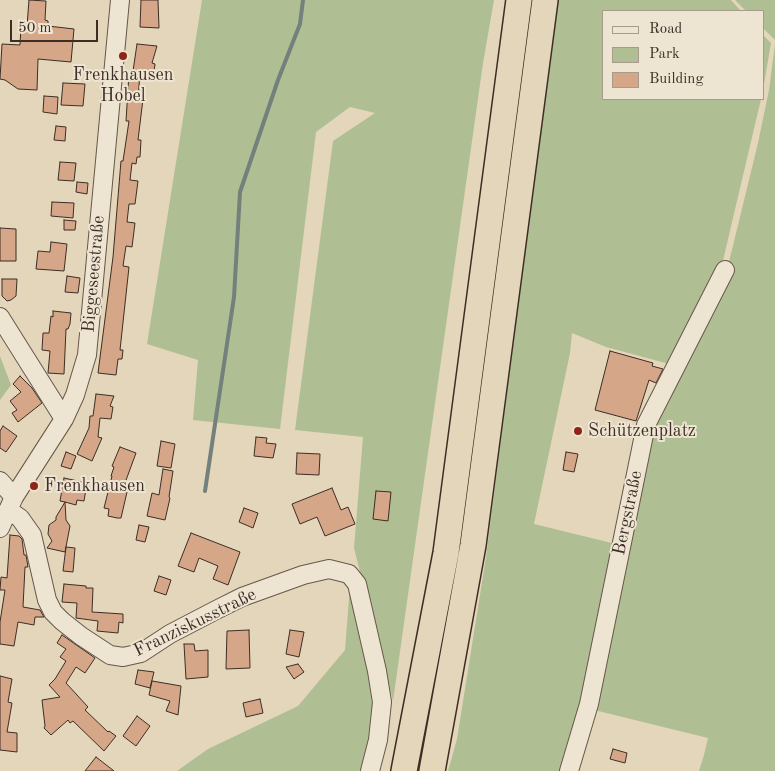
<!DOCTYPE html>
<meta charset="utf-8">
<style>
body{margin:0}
#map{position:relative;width:775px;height:771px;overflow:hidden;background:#e3d6ba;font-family:"Old Standard TT",serif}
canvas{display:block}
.legend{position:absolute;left:602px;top:10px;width:162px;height:90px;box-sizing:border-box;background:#ede4d2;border:1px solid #a79b8d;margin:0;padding:6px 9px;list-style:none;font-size:15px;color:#3e2d25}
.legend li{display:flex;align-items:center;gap:10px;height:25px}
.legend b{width:25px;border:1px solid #a79b8d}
.scale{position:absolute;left:10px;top:20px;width:88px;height:22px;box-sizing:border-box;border:2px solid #3e2d25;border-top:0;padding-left:6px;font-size:15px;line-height:18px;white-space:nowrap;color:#3e2d25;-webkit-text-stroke:4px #ede4d2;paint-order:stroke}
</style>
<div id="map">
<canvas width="775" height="771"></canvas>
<ul class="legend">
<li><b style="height:6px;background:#ede4d2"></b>Road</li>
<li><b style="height:14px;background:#afbf93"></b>Park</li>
<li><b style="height:14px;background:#d5a688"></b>Building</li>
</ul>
<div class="scale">50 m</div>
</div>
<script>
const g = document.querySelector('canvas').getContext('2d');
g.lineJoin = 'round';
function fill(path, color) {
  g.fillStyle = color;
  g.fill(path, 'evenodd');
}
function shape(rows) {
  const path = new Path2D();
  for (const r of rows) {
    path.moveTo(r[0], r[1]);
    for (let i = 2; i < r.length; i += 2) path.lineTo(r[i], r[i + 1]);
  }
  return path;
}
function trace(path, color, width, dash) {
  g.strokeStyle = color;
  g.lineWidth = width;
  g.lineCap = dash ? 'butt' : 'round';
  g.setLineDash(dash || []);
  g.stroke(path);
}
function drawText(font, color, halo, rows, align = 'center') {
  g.font = font + ' "Old Standard TT",serif';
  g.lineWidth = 4;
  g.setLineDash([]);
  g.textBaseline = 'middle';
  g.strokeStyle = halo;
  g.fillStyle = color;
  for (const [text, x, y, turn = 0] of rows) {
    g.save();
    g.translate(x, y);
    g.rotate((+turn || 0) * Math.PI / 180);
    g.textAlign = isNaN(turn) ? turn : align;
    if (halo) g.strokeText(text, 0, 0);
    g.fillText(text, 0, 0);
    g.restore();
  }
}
const green = shape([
 [202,0,494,0,483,63,393,701,354,548,363,437,295,430,333,141,375,113,350,107,316,132,280,429,193,420,198,360,147,344],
 [557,0,731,0,741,11,604,11,604,99,761,99,721,269,673,365,606,347,572,333,570,353,534,524,620,545,565,771,448,771,457,739,486,557],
 [735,0,775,0,775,40,764,29,764,11,746,11],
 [764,36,771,43,764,84],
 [775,44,775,771,699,771,704,755,708,738,590,709,649,426,728,266,758,143,769,90],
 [0,356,11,385,0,400],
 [350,585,373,697,369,741,360,771,177,771,208,749,298,706,345,650]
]);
const stream = shape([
 [205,491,234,297,240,192,278,80,300,24,303,0]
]);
const building = shape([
 [29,0,46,1,45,20,48,21,48,26,74,29,71,62,38,59,37,90,18,89,5,80,0,79,2,44,20,45,21,26,27,26,29,0],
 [141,0,158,0,159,28,140,27,141,0],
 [137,44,157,46,152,63,155,64,154,72,133,71,137,44],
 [129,73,140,73,138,99,143,99,138,140,141,140,140,157,137,157,136,164,132,163,130,180,138,181,135,204,129,204,127,222,135,223,132,247,126,246,123,266,129,267,120,350,123,350,122,359,118,359,116,375,98,373,113,257,121,161,123,161,129,121,126,121,129,73],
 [63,83,85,84,83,106,61,105,63,83],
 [44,96,58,97,57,114,43,112,44,96],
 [56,126,66,127,65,141,54,140,56,126],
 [60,162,76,163,74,181,58,180,60,162],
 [77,182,88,183,87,194,76,192,77,182],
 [52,202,74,203,73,218,51,216,52,202],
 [64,220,76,221,75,230,64,230,64,220],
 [0,228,16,229,16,261,0,261,0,228],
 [51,242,67,244,64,271,36,269,38,251,50,252,51,242],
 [67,276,80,278,78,293,65,292,67,276],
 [2,279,17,279,16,296,11,300,7,301,2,296,2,279],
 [53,311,71,313,70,324,68,329,66,329,64,374,48,373,50,351,42,350,43,333,49,333,51,316,53,317,53,311],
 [610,351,653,363,652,366,663,369,656,383,649,380,636,421,595,410,610,351],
 [20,376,32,388,42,403,18,422,12,413,17,410,10,401,21,392,13,384,20,376],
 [96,394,114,396,110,406,113,407,111,419,100,418,98,437,102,438,92,461,77,454,89,428,90,416,93,416,96,394],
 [3,426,17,436,6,452,0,448,0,431,3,426],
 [256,437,267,438,266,443,276,444,273,458,254,456,256,437],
 [161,441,175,444,171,468,157,466,161,441],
 [120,447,136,453,122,491,127,492,121,518,117,518,108,516,109,509,104,508,112,476,111,476,114,467,112,466,120,447],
 [66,452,76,456,71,469,61,466,66,452],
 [566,452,578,454,574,472,563,470,566,452],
 [297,453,320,454,319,475,296,474,297,453],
 [163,469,173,471,169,497,170,498,165,520,147,516,152,493,159,495,163,469],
 [64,478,87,483,84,501,77,500,76,505,65,502,66,520,70,526,65,552,47,548,52,541,48,534,49,525,56,520,56,517,65,502,60,501,64,478],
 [332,488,341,510,348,507,355,524,325,536,317,517,300,524,292,504,332,488],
 [376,491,391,492,388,521,373,519,376,491],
 [244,508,258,513,253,528,239,522,244,508],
 [139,525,149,527,145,542,136,540,139,525],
 [191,533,240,552,228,585,213,579,218,566,199,558,194,572,178,566,191,533],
 [10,535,19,536,22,539,24,555,26,555,28,567,25,567,23,607,40,610,44,617,35,617,34,625,18,622,14,646,0,644,0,622,5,590,0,590,1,577,7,578,10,535],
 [66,547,75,548,73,572,63,571,66,547],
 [159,576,171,580,166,595,154,591,159,576],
 [64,584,86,586,86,588,93,588,92,612,123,614,123,623,119,622,118,633,97,631,98,621,76,618,77,603,62,602,64,584],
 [249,630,250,668,226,669,227,631,249,630],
 [290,630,304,632,299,657,286,654,290,630],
 [62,635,95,658,85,673,76,667,66,683,88,707,85,710,108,732,109,731,116,736,104,751,73,721,70,723,68,720,51,735,44,728,45,726,42,700,60,697,49,685,55,679,66,661,60,657,66,649,57,643,62,635],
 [184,644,194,644,195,651,208,650,208,677,186,679,184,644],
 [298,664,304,672,294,679,286,667,298,664],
 [138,670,154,672,150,688,135,684,138,670],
 [0,676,12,679,8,702,12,703,7,732,17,733,17,752,0,750,0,676],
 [152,681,181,686,178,715,166,711,170,701,149,695,152,681],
 [260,699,263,713,246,717,243,703,260,699],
 [137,716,150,726,136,746,123,736,137,716],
 [613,749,627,753,625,763,610,759,613,749],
 [96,757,114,771,85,771,96,757]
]);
const minor = shape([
 [0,317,64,419],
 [0,481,14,497],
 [8,510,20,518,32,535,47,600,53,612,62,621,81,636,110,655,123,657,141,653,170,634,216,610,242,597,303,575,329,569,349,574,357,584,377,671,382,702,378,740,370,771],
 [0,528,14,497,64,419,75,395,87,355,120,0],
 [569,771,589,704,646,425,725,270]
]);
const highway = shape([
 [404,771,446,553,519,0],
 [432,771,473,545,545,0]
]);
const markers = [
 [123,56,5,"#8f2418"],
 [578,431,5,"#8f2418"],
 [34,486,5,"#8f2418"]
];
const poiNames = [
 ["Frenkhausen",123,75,"center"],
 ["Hobel",123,96,"center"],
 ["Schützenplatz",588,431],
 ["Frenkhausen",44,486]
];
const streetNames = [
 ["Biggeseestraße",94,274,-85],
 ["Bergstraße",628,513,-78],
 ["Franziskusstraße",195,623,-26]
];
fill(green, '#afbf93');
trace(stream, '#73807b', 4);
fill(building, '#d5a688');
trace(building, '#3e2d25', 1);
trace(minor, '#67574a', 20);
trace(highway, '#3e2d25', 28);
trace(minor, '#ede4d2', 18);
trace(highway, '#e3d6ba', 25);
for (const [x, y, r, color] of markers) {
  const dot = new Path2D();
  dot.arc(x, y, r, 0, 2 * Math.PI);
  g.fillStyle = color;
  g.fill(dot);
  trace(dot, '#ede4d2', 2);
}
drawText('18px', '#3e2d25', '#ede4d2', poiNames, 'left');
drawText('18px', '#3e2d25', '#ede4d2', streetNames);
</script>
